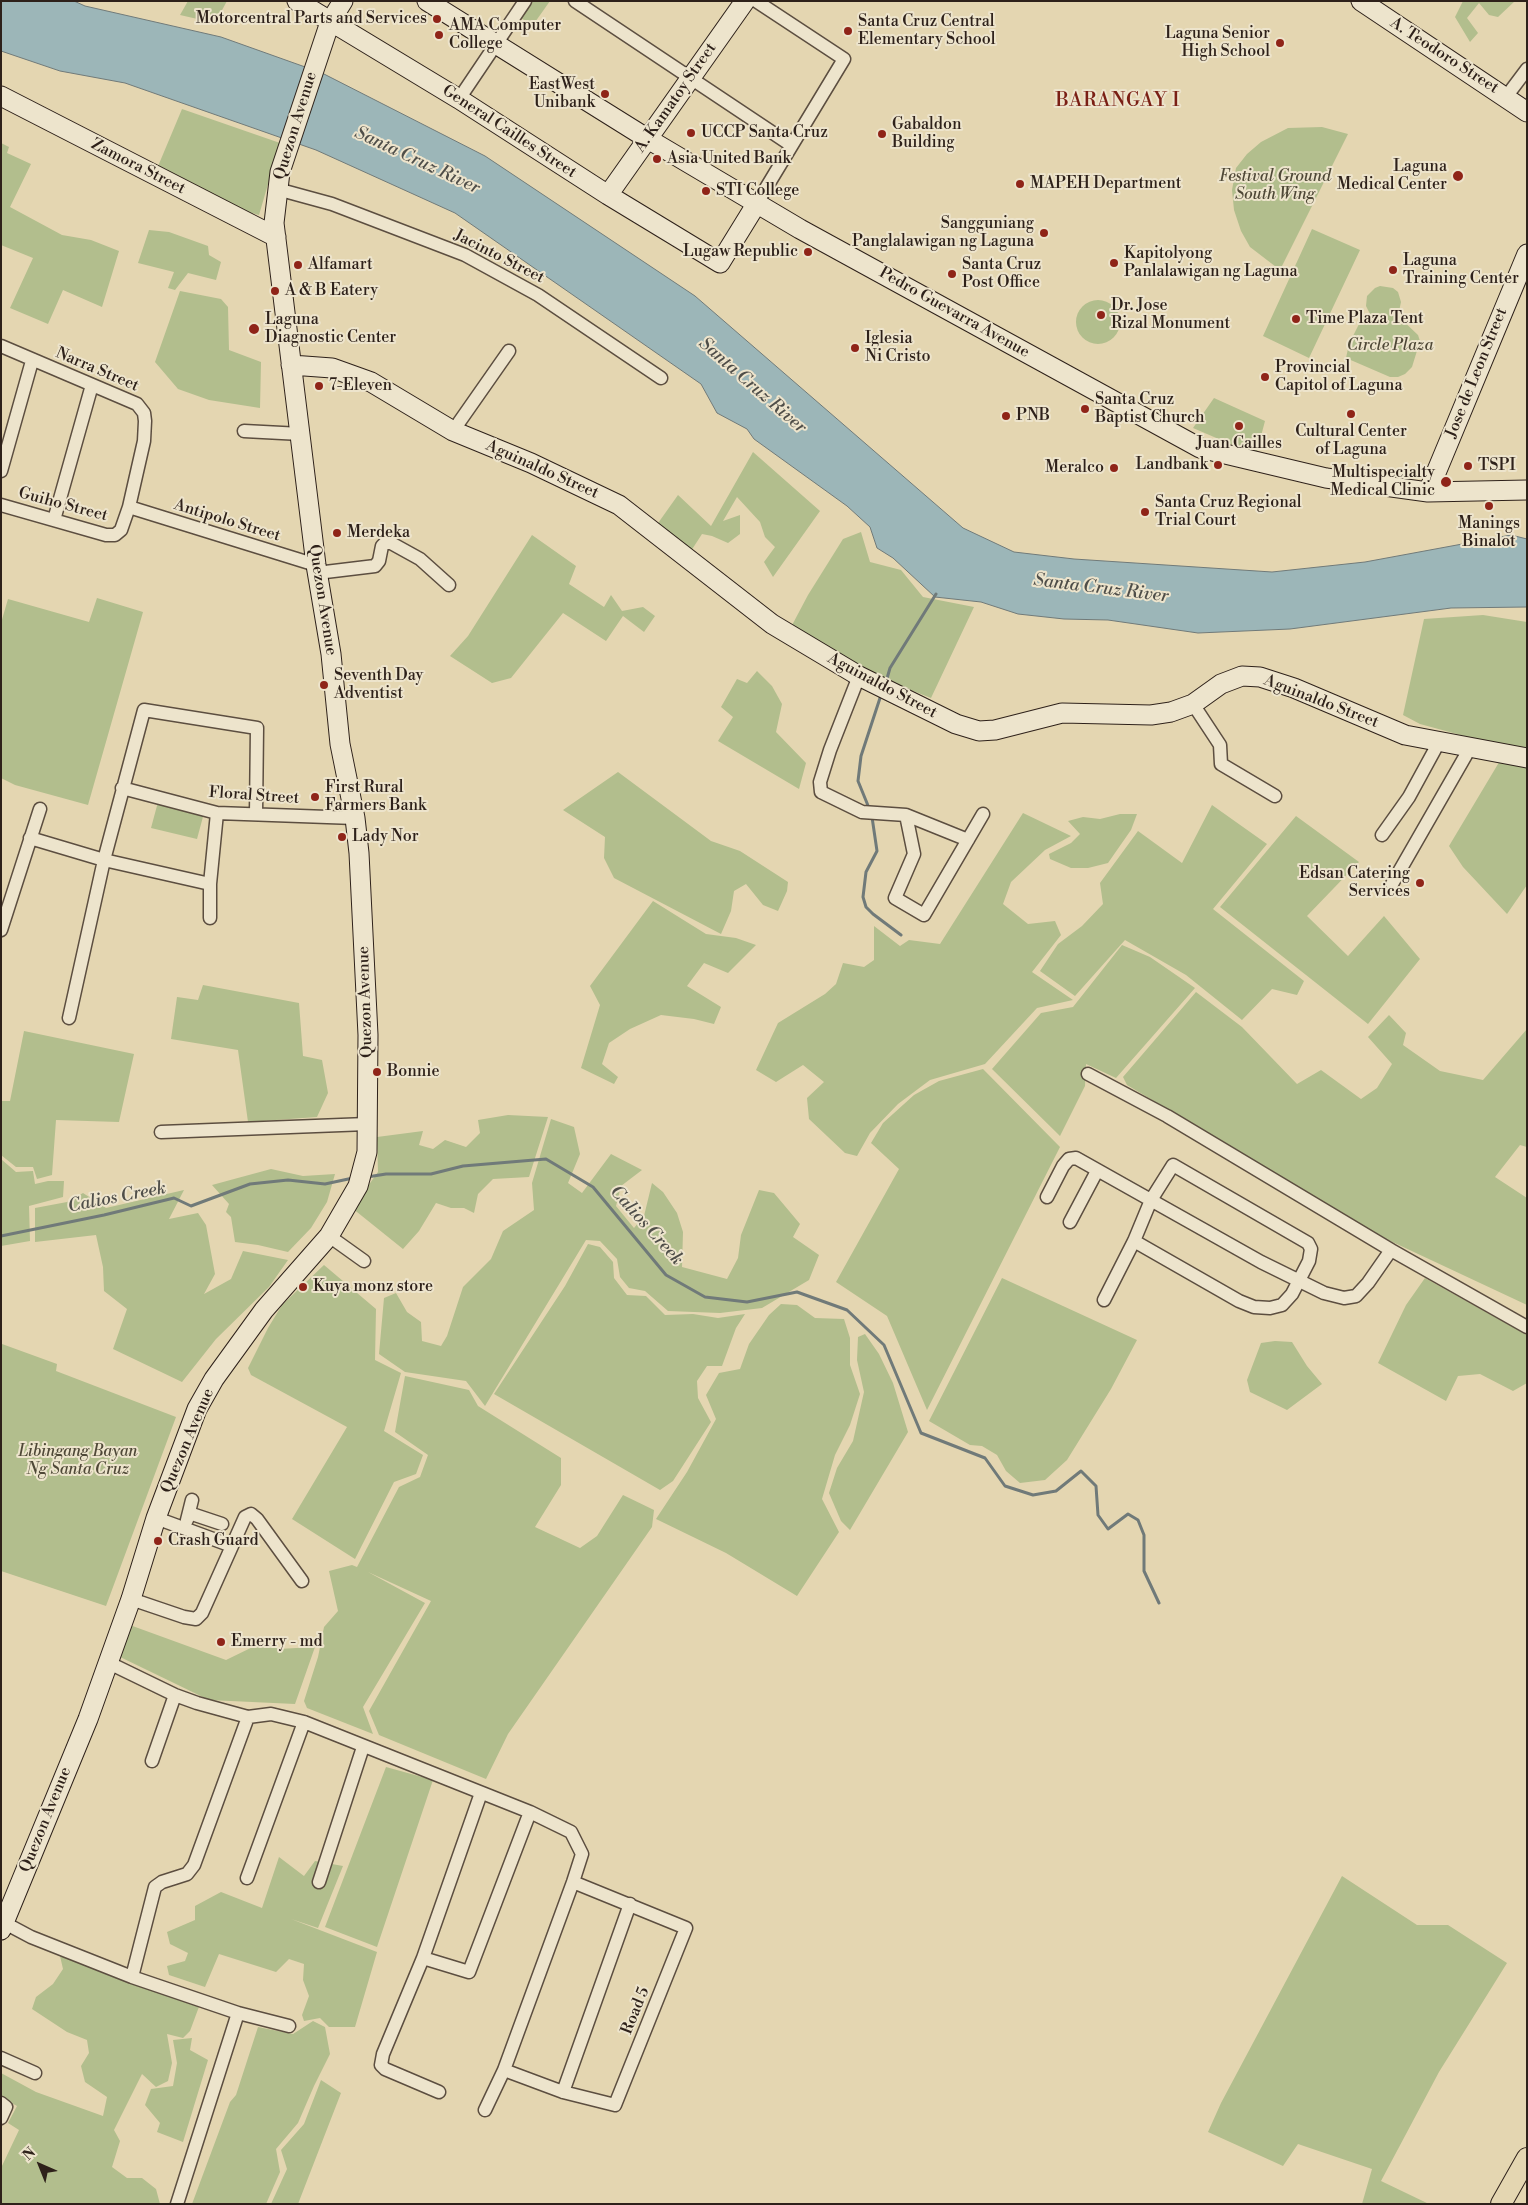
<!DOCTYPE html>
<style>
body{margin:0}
#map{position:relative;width:1528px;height:2205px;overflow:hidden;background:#e4d6b1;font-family:"Libre Bodoni",serif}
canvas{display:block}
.frame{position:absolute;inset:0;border:2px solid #2e211a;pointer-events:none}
.north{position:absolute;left:15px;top:2140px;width:50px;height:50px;-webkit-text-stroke:4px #ede4cc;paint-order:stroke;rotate:316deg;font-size:14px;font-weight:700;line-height:20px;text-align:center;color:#2e211a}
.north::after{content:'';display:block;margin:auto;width:18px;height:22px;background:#2e211a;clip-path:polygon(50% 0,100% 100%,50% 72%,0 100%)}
</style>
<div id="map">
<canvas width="1528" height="2205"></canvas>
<div class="frame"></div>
<div class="north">N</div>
</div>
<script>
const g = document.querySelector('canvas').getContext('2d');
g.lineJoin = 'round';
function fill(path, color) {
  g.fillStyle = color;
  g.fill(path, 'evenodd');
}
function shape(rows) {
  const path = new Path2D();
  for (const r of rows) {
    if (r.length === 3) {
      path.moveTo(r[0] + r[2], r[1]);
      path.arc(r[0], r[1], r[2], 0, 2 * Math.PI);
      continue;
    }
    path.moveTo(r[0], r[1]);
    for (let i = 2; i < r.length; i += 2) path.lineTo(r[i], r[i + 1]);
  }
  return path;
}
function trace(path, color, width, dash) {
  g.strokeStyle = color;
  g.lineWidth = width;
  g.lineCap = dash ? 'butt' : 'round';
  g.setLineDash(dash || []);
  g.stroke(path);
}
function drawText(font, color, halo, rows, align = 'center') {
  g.font = font + ' "Libre Bodoni",serif';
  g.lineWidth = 4;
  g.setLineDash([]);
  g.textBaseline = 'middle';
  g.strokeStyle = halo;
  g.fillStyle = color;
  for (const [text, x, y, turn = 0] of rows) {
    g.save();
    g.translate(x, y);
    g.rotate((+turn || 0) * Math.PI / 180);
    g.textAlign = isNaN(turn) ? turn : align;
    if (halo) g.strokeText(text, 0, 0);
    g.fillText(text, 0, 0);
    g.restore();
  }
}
const green = shape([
 [188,1,227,1,215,23,180,15],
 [529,1,550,1,533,25,519,17],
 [1463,1,1515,1,1498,17,1489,15,1479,3,1467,18,1478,33,1470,42,1455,17],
 [182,109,280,143,259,215,241,210,156,171],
 [1322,127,1348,134,1280,270,1250,247,1241,231,1234,210,1232,190,1236,168,1247,154,1261,142,1288,128],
 [1,143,9,147,7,153,31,164,10,207,62,235,91,240,119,251,102,307,63,290,48,324,10,308,33,258,1,245],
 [1312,229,1360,250,1309,358,1263,336],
 [149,230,169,232,208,246,209,255,221,262,216,280,188,273,175,290,168,288,174,272,138,263],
 [1380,286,1393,288,1398,292,1401,302,1398,316,1418,335,1420,341,1412,367,1405,374,1398,377,1390,377,1346,358,1349,344,1362,318,1370,314,1366,306,1367,296,1375,288],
 [180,291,221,299,228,307,229,350,261,362,260,408,209,400,178,389,155,362],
 [1098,322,22],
 [1214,398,1265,421,1256,455,1193,428],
 [753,452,820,511,773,577,764,562,775,547,765,537,760,522,737,497,723,521,740,515,740,534,728,543,712,536,702,534,691,551,656,526,678,495,711,526],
 [861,532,870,562,901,570,923,597,974,607,931,698,877,677,790,629,808,595,843,539],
 [532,535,576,566,569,584,604,607,611,595,622,611,643,607,655,616,644,632,623,616,606,641,563,613,511,678,492,683,450,656,468,636],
 [97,598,143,612,88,805,15,785,1,778,1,623,8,599,89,622],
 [1483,615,1527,622,1527,753,1420,724,1403,715,1424,619],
 [757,671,772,686,782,704,776,732,806,763,799,789,718,741,733,717,721,707,737,679,747,683],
 [1501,759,1527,766,1527,885,1507,914,1463,867,1449,846],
 [618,772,711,841,740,851,788,882,787,891,778,911,763,905,746,884,734,891,731,911,721,934,614,878,604,858,605,837,563,810],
 [158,802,204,813,197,839,151,828],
 [1212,805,1267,844,1213,909,1304,981,1297,995,1272,989,1242,1020,1186,975,1125,940,1075,996,1040,971,1058,944,1082,926,1103,904,1100,883,1138,831,1182,863],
 [1023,813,1071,836,1045,850,1011,882,1003,904,1028,924,1055,921,1061,935,1032,972,1073,1000,1037,1008,985,1064,930,1080,898,1104,870,1133,857,1156,845,1153,809,1119,807,1098,824,1082,803,1065,776,1082,756,1070,778,1023,825,994,836,984,843,963,864,967,874,960,874,926,900,946,909,940,940,944],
 [1120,814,1137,814,1131,830,1108,863,1088,868,1071,868,1050,859,1049,854,1071,843,1080,834,1068,821,1083,817,1100,819],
 [1296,816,1359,862,1307,916,1348,956,1384,916,1420,959,1368,1024,1220,907],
 [653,901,706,934,736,938,756,945,728,973,704,963,687,986,721,1007,714,1024,694,1019,661,1015,630,1029,609,1043,602,1064,618,1077,614,1084,581,1068,600,1005,590,986],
 [1122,945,1150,957,1195,988,1116,1078,1086,1064,1085,1086,1060,1136,992,1069,1041,1013,1073,1007],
 [203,985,299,1003,303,1056,322,1060,328,1093,317,1117,248,1122,238,1050,171,1039,177,997,198,1000],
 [1196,992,1242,1027,1297,1084,1321,1070,1361,1099,1377,1088,1392,1064,1368,1037,1389,1015,1406,1033,1403,1045,1440,1071,1483,1080,1527,1029,1527,1147,1520,1145,1495,1177,1527,1198,1527,1305,1384,1238,1127,1085,1123,1077],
 [24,1031,134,1054,119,1122,56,1120,52,1175,37,1179,33,1167,16,1167,1,1155,1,1101,10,1101],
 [983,1069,1060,1147,927,1410,887,1316,836,1282,899,1169,871,1143,883,1123,914,1095,939,1081],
 [508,1115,548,1117,529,1177,493,1179,478,1194,474,1213,464,1208,451,1208,436,1203,419,1231,403,1249,352,1208,378,1172,377,1137,423,1131,419,1145,433,1149,445,1140,466,1147,480,1133,478,1120],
 [551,1119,574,1127,580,1154,568,1183,582,1193,611,1154,642,1170,621,1186,616,1206,634,1228,644,1216,652,1183,663,1192,677,1213,683,1232,682,1267,727,1279,738,1258,741,1235,759,1190,774,1193,800,1224,793,1237,819,1255,809,1280,762,1308,720,1313,668,1311,645,1291,629,1288,620,1277,617,1259,600,1241,586,1240,485,1406,466,1381,405,1372,379,1354,384,1298,396,1293,407,1312,421,1322,422,1341,441,1346,447,1336,463,1287,491,1259,503,1231,534,1210,532,1183],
 [1,1159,16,1172,33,1171,35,1184,48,1181,64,1181,63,1197,29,1206,30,1241,1,1246],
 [271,1169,303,1176,335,1174,327,1202,311,1228,288,1252,258,1245,235,1242,231,1217,226,1212,229,1204,212,1185],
 [184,1190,169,1219,198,1213,206,1225,215,1274,204,1294,231,1279,243,1251,288,1260,269,1287,216,1339,182,1382,113,1349,127,1309,104,1291,103,1267,96,1235,35,1242,35,1208,67,1202,83,1193,106,1208],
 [588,1244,600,1247,613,1262,614,1278,627,1295,646,1296,665,1315,693,1314,718,1318,745,1314,736,1328,722,1366,707,1366,697,1381,698,1398,711,1422,673,1481,660,1490,494,1394,565,1286],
 [324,1265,376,1309,375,1360,401,1373,384,1431,423,1455,416,1474,394,1482,355,1559,292,1519,347,1427,251,1375,248,1368,268,1328,282,1305],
 [1002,1278,1137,1340,1111,1389,1067,1460,1045,1480,1020,1483,1006,1471,997,1455,982,1446,970,1445,929,1421],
 [1425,1278,1527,1335,1527,1383,1513,1391,1480,1374,1458,1376,1446,1401,1378,1363,1406,1305],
 [781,1304,797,1305,815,1318,844,1319,850,1338,850,1365,860,1394,850,1425,835,1455,822,1499,839,1532,797,1596,726,1553,656,1519,687,1472,716,1419,706,1395,719,1373,740,1369,749,1344,769,1315],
 [865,1334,879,1354,893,1383,908,1432,850,1530,841,1521,829,1493,837,1468,853,1441,864,1392,857,1360,858,1337],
 [1275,1341,1292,1342,1307,1366,1322,1384,1287,1410,1250,1392,1247,1380,1261,1343],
 [2,1344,57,1364,56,1371,176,1417,106,1606,1,1571],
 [405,1376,469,1390,478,1406,561,1458,561,1485,535,1527,580,1548,597,1536,623,1495,654,1510,652,1527,508,1734,486,1779,379,1735,369,1711,431,1601,368,1572,425,1603,363,1707,373,1734,307,1708,304,1701,318,1657,324,1627,338,1611,329,1571,352,1565,357,1567,399,1487,420,1477,428,1455,395,1432],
 [127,1624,226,1660,265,1641,278,1649,315,1647,295,1704,209,1700,116,1655],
 [386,1767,433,1780,377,1947,325,1927],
 [279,1857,304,1876,315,1861,343,1866,318,1928,291,1919,377,1952,355,2027,329,2027,320,2018,304,2021,302,2015,309,1996,303,1980,304,1964,289,1959,276,1972,219,1954,205,1987,169,1975,167,1966,185,1961,188,1953,170,1944,167,1932,195,1920,195,1906,221,1892,262,1908],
 [1342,1876,1417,1925,1448,1925,1507,1963,1439,2072,1381,2181,1429,2204,1362,2204,1372,2169,1298,2144,1283,2166,1208,2132,1221,2103],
 [60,1956,200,2004,190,2031,183,2038,167,2034,172,2063,168,2081,156,2087,142,2074,114,2130,120,2141,112,2167,127,2178,142,2178,156,2189,160,2204,1,2204,1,2168,19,2130,8,2123,17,2106,1,2097,1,2073,36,2092,103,2116,107,2097,85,2082,81,2066,89,2053,87,2040,67,2032,32,2009,36,1997,53,1984,63,1969],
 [313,2021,325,2027,330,2054,314,2086,298,2123,276,2149,280,2172,266,2204,192,2204,230,2102,236,2095,258,2027,293,2034],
 [192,2038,190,2050,208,2060,183,2142,157,2132,160,2123,145,2105,151,2089,173,2086,177,2063,173,2040],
 [321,2080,341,2093,298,2204,271,2204,287,2169,281,2150,304,2124]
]);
const water = shape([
 [1,1,74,1,85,6,221,37,322,73,485,156,695,296,963,528,1014,552,1074,559,1272,572,1365,562,1511,535,1527,539,1527,607,1451,608,1290,629,1198,633,1108,620,1064,619,1018,614,981,602,935,597,893,558,877,548,870,527,847,506,754,439,747,429,717,413,701,384,455,213,316,150,125,83,60,71,1,51,1,1]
]);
const stream = shape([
 [886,682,890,668,936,594],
 [869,808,858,781,861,756,881,695],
 [872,817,877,851,866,872,863,897,866,907,873,914,901,935],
 [367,1177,386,1174,431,1174,463,1166,546,1159,593,1187,666,1275,705,1297,747,1302,797,1292,847,1310,884,1345,921,1433,985,1458,1005,1486,1033,1495,1056,1491,1081,1471,1096,1486,1098,1515,1108,1529,1128,1514,1138,1520,1144,1535,1144,1571,1159,1603],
 [1,1236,104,1215,174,1198,191,1206,250,1184,288,1180,325,1184,353,1178]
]);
const street = shape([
 [575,1,791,145],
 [756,1,844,59,757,203],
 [1506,97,1527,69],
 [459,99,525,1],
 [277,189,332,204,465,255,538,295,661,378],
 [1,346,137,404,144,413,145,421,144,441,129,507,121,530,115,535,106,535,1,505],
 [244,431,301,434],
 [453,431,509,351],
 [1,471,32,361],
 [129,507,316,565],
 [54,520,92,385],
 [317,573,375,566,379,561,382,546,385,543,391,543,420,559,449,585],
 [859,676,830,750,820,782,821,792,862,812,906,815,968,840],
 [1193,704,1220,745,1221,764,1275,796],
 [122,788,217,813,355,818],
 [906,815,914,854,895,898,924,915,983,814],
 [1382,835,1409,797,1439,742],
 [30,838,104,860,210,884],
 [1392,884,1470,748],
 [210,918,210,884,217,813],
 [1,930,40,809],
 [69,1018,104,860,144,710,257,728,256,814],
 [1088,1074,1167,1116,1391,1250],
 [161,1132,367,1124],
 [1047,1197,1063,1166,1069,1159,1076,1158,1261,1262,1324,1293,1344,1298,1356,1296,1368,1283,1391,1250,1527,1327],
 [1070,1222,1097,1171],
 [329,1236,364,1261],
 [1104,1300,1134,1241,1151,1200,1173,1165,1308,1243,1311,1249,1309,1261,1292,1294,1282,1305,1270,1308,1254,1307,1239,1301,1134,1241],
 [189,1513,222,1524],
 [156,1518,232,1546],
 [187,1520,192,1500],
 [131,1599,184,1617,196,1619,202,1613,245,1517,251,1514,257,1519,302,1581],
 [107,1662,175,1695,197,1703,248,1717,271,1714,304,1722,530,1812,571,1832,582,1854,573,1882,504,2070,485,2110],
 [152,1761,175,1695],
 [481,1793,423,1958,469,1972,530,1812],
 [247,1878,304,1722],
 [319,1882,363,1747],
 [1,1921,31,1937,132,1977,238,2013,289,2026],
 [423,1958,383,2054,381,2065,385,2069,439,2092],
 [132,1977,155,1887,162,1882,187,1874,194,1865,248,1717],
 [1,2058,35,2073],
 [504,2070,563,2092,615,2105,686,1928,573,1882],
 [563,2092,630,1904],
 [1,2103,6,2107,1,2118],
 [177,2204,238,2013]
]);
const secondary = shape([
 [297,1,459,99,608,195,720,263,757,203],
 [427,1,648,139,800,229,1200,448,1326,478,1428,492,1527,490],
 [1361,1,1527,112],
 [1,96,276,237],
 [608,195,745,1],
 [291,365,332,368,371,382,453,431,531,463,619,505,772,624,859,676,956,724,979,731,995,730,1062,713,1151,715,1171,712,1193,704,1221,684,1242,676,1260,677,1294,688,1405,735,1527,758],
 [1428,492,1527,254],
 [1,1930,88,1719,131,1599,156,1518,197,1409,214,1379,264,1310,329,1236,358,1186,367,1152,368,1035,359,853,355,818,340,744,331,654,316,565,274,223,280,172,330,22,343,1]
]);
const primary = shape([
 [1501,2204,1527,2158]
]);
const markers = [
 [437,19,5,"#8f2418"],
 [848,31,5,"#8f2418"],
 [439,35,5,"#8f2418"],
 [1280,43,5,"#8f2418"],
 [605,94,5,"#8f2418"],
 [691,133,5,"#8f2418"],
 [882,134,5,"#8f2418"],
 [657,159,5,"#8f2418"],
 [1458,176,6,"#8f2418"],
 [1020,184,5,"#8f2418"],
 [706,191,5,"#8f2418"],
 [1044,233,5,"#8f2418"],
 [808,252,5,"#8f2418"],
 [1114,263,5,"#8f2418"],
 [298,265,5,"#8f2418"],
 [1393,270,5,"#8f2418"],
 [952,274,5,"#8f2418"],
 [275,291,5,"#8f2418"],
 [1101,315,5,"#8f2418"],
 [1296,319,5,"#8f2418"],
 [254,329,6,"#8f2418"],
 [855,348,5,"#8f2418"],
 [1265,377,5,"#8f2418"],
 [319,386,5,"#8f2418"],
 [1085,409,5,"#8f2418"],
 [1351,414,5,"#8f2418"],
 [1006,416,5,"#8f2418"],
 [1239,426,5,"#8f2418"],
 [1218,465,5,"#8f2418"],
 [1468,466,5,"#8f2418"],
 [1114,468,5,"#8f2418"],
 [1446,482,6,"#8f2418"],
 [1489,506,5,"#8f2418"],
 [1145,512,5,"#8f2418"],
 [337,533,5,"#8f2418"],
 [324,685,5,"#8f2418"],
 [315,797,5,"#8f2418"],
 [342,837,5,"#8f2418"],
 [1420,883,5,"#8f2418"],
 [377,1072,5,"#8f2418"],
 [303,1287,5,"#8f2418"],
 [158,1541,5,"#8f2418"],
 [221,1642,5,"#8f2418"]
];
const poiNames = [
 ["Motorcentral Parts and Services",427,19,"right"],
 ["Santa Cruz Central",858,22],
 ["Elementary School",858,40],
 ["AMA Computer",449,26],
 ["College",449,44],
 ["Laguna Senior",1270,34,"right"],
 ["High School",1270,52,"right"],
 ["EastWest",595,85,"right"],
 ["Unibank",595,103,"right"],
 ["Gabaldon",892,125],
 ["Building",892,143],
 ["UCCP Santa Cruz",701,133],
 ["Asia United Bank",667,159],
 ["Laguna",1447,167,"right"],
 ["Medical Center",1447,185,"right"],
 ["MAPEH Department",1030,184],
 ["STI College",716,191],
 ["Sangguniang",1034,224,"right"],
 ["Panglalawigan ng Laguna",1034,242,"right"],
 ["Lugaw Republic",798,252,"right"],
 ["Kapitolyong",1124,254],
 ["Panlalawigan ng Laguna",1124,272],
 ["Laguna",1403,261],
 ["Training Center",1403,279],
 ["Alfamart",308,265],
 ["Santa Cruz",962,265],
 ["Post Office",962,283],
 ["A & B Eatery",285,291],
 ["Dr. Jose",1111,306],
 ["Rizal Monument",1111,324],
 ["Time Plaza Tent",1306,319],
 ["Laguna",265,320],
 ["Diagnostic Center",265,338],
 ["Iglesia",865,339],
 ["Ni Cristo",865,357],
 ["Provincial",1275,368],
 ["Capitol of Laguna",1275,386],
 ["7-Eleven",329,386],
 ["Santa Cruz",1095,400],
 ["Baptist Church",1095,418],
 ["PNB",1016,416],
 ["Cultural Center",1351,432,"center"],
 ["of Laguna",1351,450,"center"],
 ["Juan Cailles",1239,444,"center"],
 ["Landbank",1208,465,"right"],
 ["TSPI",1478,466],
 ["Meralco",1104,468,"right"],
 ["Multispecialty",1435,473,"right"],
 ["Medical Clinic",1435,491,"right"],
 ["Santa Cruz Regional",1155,503],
 ["Trial Court",1155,521],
 ["Manings",1489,524,"center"],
 ["Binalot",1489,542,"center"],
 ["Merdeka",347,533],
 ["Seventh Day",334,676],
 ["Adventist",334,694],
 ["First Rural",325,788],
 ["Farmers Bank",325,806],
 ["Lady Nor",352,837],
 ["Edsan Catering",1410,874,"right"],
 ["Services",1410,892,"right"],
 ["Bonnie",387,1072],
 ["Kuya monz store",313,1287],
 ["Crash Guard",168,1541],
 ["Emerry - md",231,1642]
];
const streetNames = [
 ["A. Teodoro Street",1444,56,33],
 ["A. Kamatoy Street",676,98,-55],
 ["Quezon Avenue",296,126,-73],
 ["General Cailles Street",509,132,33],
 ["Zamora Street",138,167,27],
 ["Jacinto Street",499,257,27],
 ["Pedro Guevarra Avenue",954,313,29],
 ["Narra Street",97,370,23],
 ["Jose de Leon Street",1477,373,-68],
 ["Aguinaldo Street",542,470,24],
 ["Guiho Street",63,505,15],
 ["Antipolo Street",227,521,17],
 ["Quezon Avenue",322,600,81],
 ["Aguinaldo Street",882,686,28],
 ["Aguinaldo Street",1321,702,21],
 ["Floral Street",254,796,4],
 ["Quezon Avenue",366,1002,-92],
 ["Quezon Avenue",188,1441,-67],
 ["Quezon Avenue",46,1820,-68],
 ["Road 5",636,2011,-68]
];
const parkNames = [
 ["Festival Ground",1275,177],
 ["South Wing",1275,195],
 ["Circle Plaza",1390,346],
 ["Libingang Bayan",78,1452],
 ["Ng Santa Cruz",78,1470]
];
const waterNames = [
 ["Santa Cruz River",417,161,25],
 ["Santa Cruz River",752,386,41],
 ["Santa Cruz River",1101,589,7],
 ["Calios Creek",117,1198,-11],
 ["Calios Creek",646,1226,48]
];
const quarterNames = [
 ["BARANGAY I",1118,101]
];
fill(green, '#b2be8d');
fill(water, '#9cb6b8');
trace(water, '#707a79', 1);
trace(stream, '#707a79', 3);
trace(street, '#5c4e40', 15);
trace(secondary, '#2e211a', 21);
trace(primary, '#2e211a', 22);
trace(street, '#ede4cc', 12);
trace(secondary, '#ede4cc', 19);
trace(primary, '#e4d6b1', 20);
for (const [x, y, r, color] of markers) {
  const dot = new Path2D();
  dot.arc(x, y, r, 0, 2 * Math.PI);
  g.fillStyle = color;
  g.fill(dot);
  trace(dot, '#ede4cc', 2);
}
drawText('16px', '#2e211a', '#ede4cc', poiNames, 'left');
drawText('16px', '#2e211a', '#ede4cc', streetNames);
drawText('italic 16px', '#4f4837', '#ede4cc', parkNames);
drawText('italic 18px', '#4f4e49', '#ede4cc', waterNames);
g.letterSpacing = '1px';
drawText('19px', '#7a1f14', '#ede4cc', quarterNames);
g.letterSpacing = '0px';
</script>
